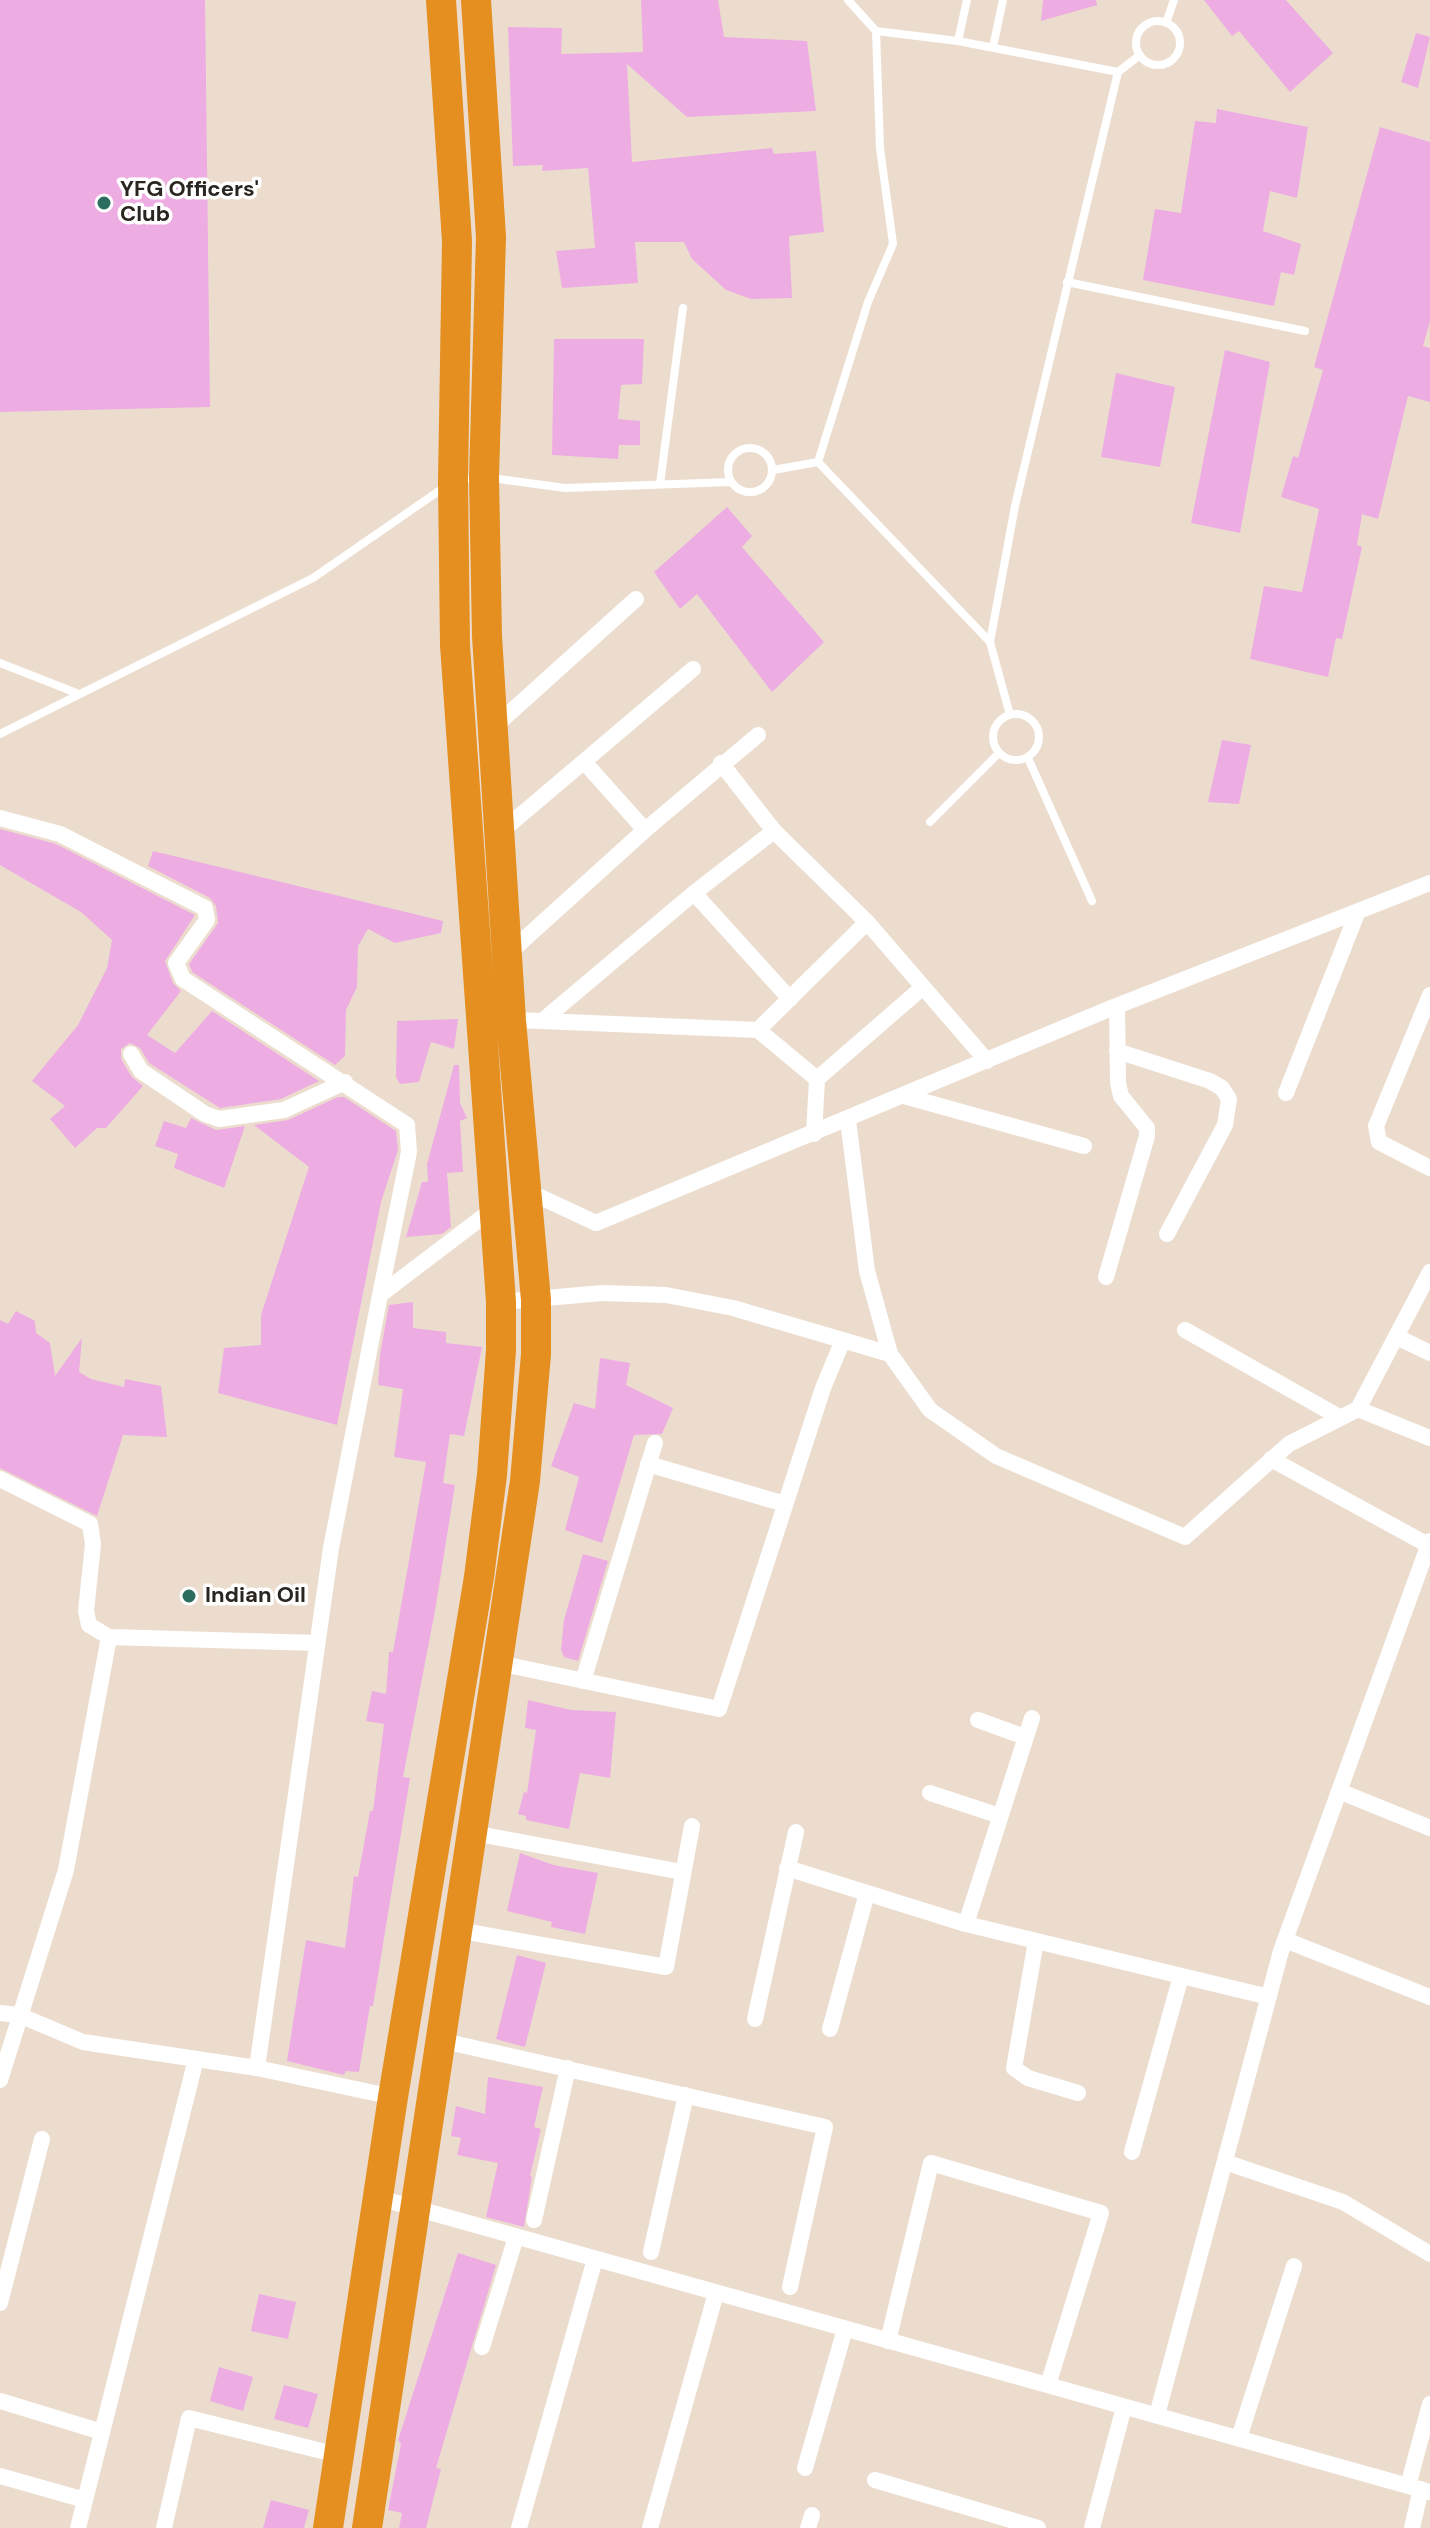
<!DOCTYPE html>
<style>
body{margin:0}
canvas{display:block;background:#ecdcce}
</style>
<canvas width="1430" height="2528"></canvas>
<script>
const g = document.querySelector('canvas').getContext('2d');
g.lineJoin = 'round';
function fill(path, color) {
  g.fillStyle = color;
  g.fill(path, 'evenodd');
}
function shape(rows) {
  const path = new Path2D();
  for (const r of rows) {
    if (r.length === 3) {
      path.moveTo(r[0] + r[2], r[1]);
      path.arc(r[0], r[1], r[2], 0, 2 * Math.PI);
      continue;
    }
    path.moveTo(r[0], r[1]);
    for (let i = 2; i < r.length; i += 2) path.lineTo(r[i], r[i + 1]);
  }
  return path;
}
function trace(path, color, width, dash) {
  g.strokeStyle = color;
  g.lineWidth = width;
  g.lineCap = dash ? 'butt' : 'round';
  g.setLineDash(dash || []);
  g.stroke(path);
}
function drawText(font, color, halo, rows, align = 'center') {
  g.font = font + ' "DM Sans",sans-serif';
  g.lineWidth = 7;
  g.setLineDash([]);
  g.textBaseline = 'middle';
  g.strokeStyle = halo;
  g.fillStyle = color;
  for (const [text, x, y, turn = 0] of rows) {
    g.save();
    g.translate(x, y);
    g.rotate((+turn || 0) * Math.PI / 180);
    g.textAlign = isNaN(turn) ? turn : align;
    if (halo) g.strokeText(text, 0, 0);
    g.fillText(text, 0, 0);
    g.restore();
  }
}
const building = shape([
 [0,0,205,0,210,407,0,412],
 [641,0,718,0,724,37,807,41,816,111,687,117,627,64,632,162,772,148,774,154,816,151,824,232,789,236,792,298,751,299,726,290,692,259,684,242,635,242,638,283,562,288,556,251,595,248,588,168,542,171,543,165,513,166,508,27,562,28,561,54,643,52],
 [1043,0,1096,0,1097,5,1041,21],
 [1204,0,1286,0,1333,53,1290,92,1239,31,1232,36],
 [1416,33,1430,37,1418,88,1401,82],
 [1217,109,1308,127,1297,198,1270,191,1263,231,1301,244,1294,275,1281,272,1274,306,1143,280,1155,209,1181,213,1195,121,1216,123],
 [1380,127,1430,142,1430,321,1423,346,1430,348,1430,402,1408,396,1378,519,1362,514,1357,545,1362,547,1342,639,1336,638,1328,677,1250,659,1264,586,1302,592,1319,509,1281,497,1293,456,1298,458,1323,370,1314,367],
 [554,339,644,339,642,384,621,385,618,419,640,421,640,445,619,445,618,459,552,455],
 [1225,350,1270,362,1240,533,1191,523],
 [1116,373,1175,387,1160,467,1101,457],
 [727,507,752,536,742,547,824,642,772,692,697,594,680,609,654,572],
 [1222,740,1251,745,1239,804,1208,802],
 [0,829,56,844,195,915,165,961,173,983,181,991,147,1035,175,1053,212,1011,319,1081,281,1099,220,1108,149,1063,140,1048,130,1043,121,1049,121,1059,132,1077,143,1086,106,1128,97,1128,75,1148,50,1119,65,1106,32,1081,78,1025,107,968,112,940,81,912,0,865],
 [153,851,443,921,441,933,395,943,368,929,358,946,357,987,346,1010,345,1056,335,1065,192,972,189,964,218,923,216,906,210,898,148,866],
 [458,1019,454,1049,431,1042,419,1082,400,1084,396,1077,397,1021],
 [454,1065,459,1065,460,1103,467,1118,460,1121,463,1172,447,1173,451,1227,442,1234,406,1237,422,1182,428,1182,427,1164],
 [338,1097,344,1097,396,1131,398,1150,381,1202,337,1425,218,1393,224,1348,261,1345,261,1315,309,1167,254,1125,288,1120],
 [191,1118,216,1130,245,1126,224,1188,174,1168,178,1154,155,1146,164,1121,186,1128],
 [413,1302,413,1328,446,1332,446,1343,482,1347,464,1436,450,1434,443,1483,455,1485,435,1611,403,1777,410,1778,373,2006,370,2006,359,2072,346,2071,344,2075,287,2061,306,1940,345,1948,354,1876,358,1877,370,1811,373,1811,384,1724,366,1721,372,1691,386,1694,389,1652,393,1652,426,1462,394,1457,403,1389,378,1385,380,1354,389,1305],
 [16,1311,35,1321,36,1333,50,1343,55,1376,82,1338,79,1372,91,1379,124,1387,125,1379,161,1386,167,1437,123,1435,97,1516,0,1468,0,1320,8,1324],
 [600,1358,630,1363,626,1385,673,1408,662,1434,634,1435,602,1543,565,1530,579,1477,551,1466,574,1403,595,1409],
 [583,1554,608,1561,578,1661,564,1657,561,1650,564,1620],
 [528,1700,571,1710,616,1712,610,1778,580,1773,569,1829,526,1820,526,1816,518,1814,524,1792,527,1793,536,1730,525,1728],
 [520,1853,553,1865,598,1873,585,1934,551,1927,552,1922,507,1911],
 [517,1955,546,1963,525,2047,496,2039],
 [488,2077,543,2087,534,2127,541,2129,530,2176,532,2177,524,2227,486,2217,498,2163,457,2155,461,2138,451,2136,456,2106,485,2114],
 [458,2253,496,2265,436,2468,441,2469,426,2528,399,2528,402,2513,388,2510,401,2444,398,2440],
 [259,2294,296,2302,288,2339,251,2331],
 [219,2367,253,2377,243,2411,210,2401],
 [284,2385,318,2394,308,2428,274,2419],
 [271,2500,309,2510,304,2528,263,2528]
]);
const lane = shape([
 [848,0,876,31,958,41,1118,72],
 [1158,43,22],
 [1166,23,1174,0],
 [958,41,967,0],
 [993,47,1003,0],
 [1067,282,1305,331],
 [750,470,22],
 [818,462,868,302,893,244,880,148,876,31],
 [818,462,990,642],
 [773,470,818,462],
 [457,480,484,477,565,488,731,482],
 [660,484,683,308],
 [0,663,79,694],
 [1016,737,23],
 [1010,715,990,642,1015,506,1118,72,1140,55],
 [0,734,313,578,446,486],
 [1028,758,1092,901],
 [930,822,999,753]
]);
const street = shape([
 [493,728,636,599],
 [721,763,774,831,867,922,987,1061],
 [586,764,645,830],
 [0,818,60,834,205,908,207,920,176,963,183,979,407,1125,409,1152,380,1295],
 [496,836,693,669],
 [694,893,790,999],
 [509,953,645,830,758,735],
 [1430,995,1376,1126,1379,1142,1430,1168],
 [511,1020,542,1021,694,893,774,831],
 [542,1021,758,1030,817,1079,814,1134],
 [758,1030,867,922],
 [1117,1051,1210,1081,1222,1088,1229,1099,1225,1125,1167,1234],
 [131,1054,141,1071,205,1114,219,1119,284,1110,345,1082],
 [817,1079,923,987],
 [1286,1093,1358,911],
 [904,1096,1084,1146],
 [848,1120,867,1271,890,1354,930,1410,996,1456,1185,1537,1289,1444,1358,1409,1430,1438],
 [523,1189,596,1223,1109,1009,1430,883],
 [1106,1277,1147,1136,1147,1128,1121,1096,1118,1083,1117,1006],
 [501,1302,602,1293,666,1295,733,1308,890,1354],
 [1185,1330,1341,1418],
 [1397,1337,1430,1353],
 [1358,1409,1430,1272],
 [1271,1459,1428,1545],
 [648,1464,785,1504],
 [0,1479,90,1524,93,1544,86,1611,89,1625,109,1637,317,1643],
 [498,1663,719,1709,823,1388,843,1340],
 [583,1681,655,1443],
 [978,1720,1025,1737],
 [1339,1791,1430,1828],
 [930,1793,1000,1816],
 [473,1833,682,1872],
 [787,1868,966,1924,1269,1997],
 [966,1924,1032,1718],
 [457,1930,666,1967,692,1826],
 [1285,1940,1430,1997],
 [1036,1941,1014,2068,1028,2078,1078,2093],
 [0,2013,19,2015,83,2042,257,2068,393,2097],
 [755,2019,796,1832],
 [830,2029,867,1893],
 [439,2040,825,2127,790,2287],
 [257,2068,331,1548,380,1295,497,1206],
 [0,2080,66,1870,109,1637],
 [1132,2152,1181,1976],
 [1225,2162,1343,2202,1430,2254],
 [379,2198,1430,2492],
 [534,2220,568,2068],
 [651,2252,686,2095],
 [0,2303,42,2139],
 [888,2341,931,2163,1101,2213,1048,2385],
 [482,2347,516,2237],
 [0,2401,102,2432],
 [1157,2415,1281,1951,1430,1541],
 [1239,2438,1294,2266],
 [805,2468,845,2329],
 [0,2476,85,2500],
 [875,2480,1038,2528],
 [1408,2486,1430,2404],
 [78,2528,196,2059],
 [164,2528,189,2418,338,2455],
 [519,2528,595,2259],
 [650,2528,716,2293],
 [808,2528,812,2515],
 [1092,2528,1124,2407],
 [1412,2528,1421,2489]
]);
const highway = shape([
 [328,2528,393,2097,479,1577,492,1475,501,1350,501,1302,455,645,453,481,457,241,441,0],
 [367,2528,525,1481,536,1354,536,1300,511,1020,487,636,484,477,491,237,476,0]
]);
const markers = [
 [104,203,8,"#2b6d5e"],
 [189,1596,8,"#2b6d5e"]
];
const poiNames = [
 ["YFG Officers'",120,190],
 ["Club",120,215],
 ["Indian Oil",205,1596]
];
fill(building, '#edade3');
trace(lane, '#fff', 8);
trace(street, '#fff', 16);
trace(highway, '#e48f1f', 30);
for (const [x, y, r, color] of markers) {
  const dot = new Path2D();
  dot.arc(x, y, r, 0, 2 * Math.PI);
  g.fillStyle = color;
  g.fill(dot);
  trace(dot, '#fff', 3);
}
drawText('bold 22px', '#2a2520', '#fff', poiNames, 'left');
</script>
